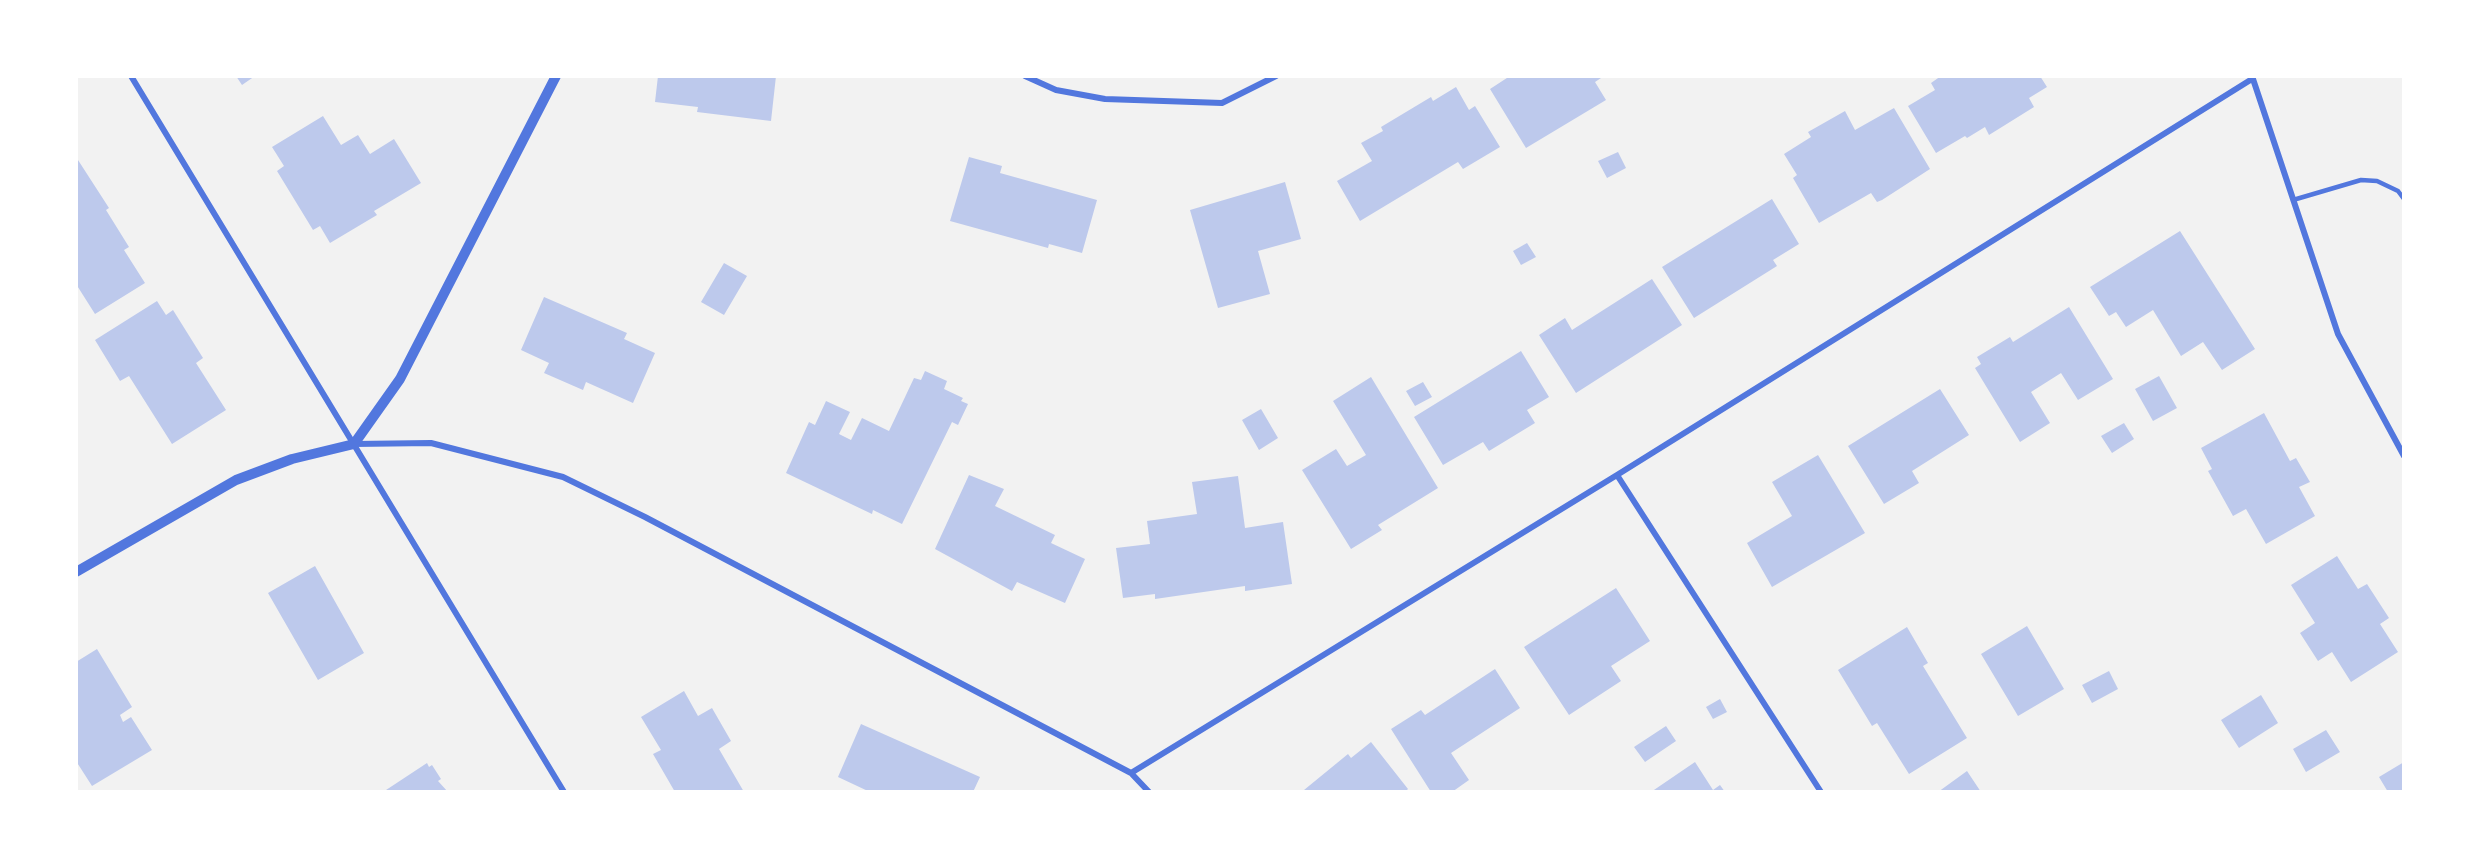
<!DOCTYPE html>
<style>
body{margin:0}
#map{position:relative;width:2480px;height:868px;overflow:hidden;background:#f2f2f2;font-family:"Roboto Serif",serif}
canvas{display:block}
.frame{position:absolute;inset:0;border:78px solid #fff;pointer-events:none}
</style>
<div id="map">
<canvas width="2480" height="868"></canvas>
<div class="frame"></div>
</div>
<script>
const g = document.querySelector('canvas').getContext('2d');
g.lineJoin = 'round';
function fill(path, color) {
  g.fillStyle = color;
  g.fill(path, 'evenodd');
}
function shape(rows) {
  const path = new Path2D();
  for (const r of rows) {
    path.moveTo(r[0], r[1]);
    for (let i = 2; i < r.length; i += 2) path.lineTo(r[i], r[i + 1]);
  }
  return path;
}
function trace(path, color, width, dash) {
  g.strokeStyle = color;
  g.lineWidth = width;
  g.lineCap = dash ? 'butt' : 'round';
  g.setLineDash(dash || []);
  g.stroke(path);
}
const building = shape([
 [236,76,255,76,242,85],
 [658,76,776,76,771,121,697,112,698,107,655,102],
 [1510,76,1604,76,1595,82,1606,100,1526,148,1490,89],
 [1941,76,2040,76,2047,87,2029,98,2034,107,1989,135,1985,127,1967,138,1965,136,1936,153,1908,106,1935,90,1931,83],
 [1456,87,1469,110,1475,106,1500,147,1463,169,1458,162,1360,221,1337,181,1372,161,1361,143,1383,131,1381,127,1431,97,1433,101],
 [1894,108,1930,169,1882,200,1877,202,1871,193,1819,223,1793,178,1797,175,1784,154,1811,137,1808,132,1845,111,1855,130],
 [323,116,341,145,358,135,370,154,394,139,421,183,374,211,377,215,330,243,320,226,313,230,277,171,284,166,272,147],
 [1618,152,1626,168,1607,178,1598,161],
 [969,157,1002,166,1000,173,1097,200,1082,253,1049,244,1048,248,950,221],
 [78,160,109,208,106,210,129,247,124,250,145,283,95,314,76,284,76,161],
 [1285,182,1301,239,1258,251,1270,294,1218,308,1190,210],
 [1772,199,1799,244,1773,260,1777,266,1694,318,1662,267],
 [2180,231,2255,349,2222,370,2203,342,2181,356,2153,310,2126,327,2116,312,2109,316,2090,287],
 [1527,243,1536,257,1521,265,1513,251],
 [724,263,747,276,724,315,701,302],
 [1652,279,1682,325,1576,393,1539,335,1565,318,1572,330],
 [544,297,627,333,624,339,655,353,633,403,586,382,583,390,544,373,549,363,521,350],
 [157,301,166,315,173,310,203,358,196,363,226,410,172,444,129,376,120,381,95,340],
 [2069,307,2113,379,2078,400,2061,373,2031,392,2050,423,2020,442,1975,368,1981,364,1977,357,2010,337,2013,342],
 [1521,351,1549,397,1527,410,1535,423,1489,451,1483,442,1443,465,1414,417],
 [925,371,947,381,944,389,963,398,961,401,968,404,958,425,952,422,902,524,873,510,872,514,786,473,809,422,815,425,826,401,850,412,839,434,851,440,862,418,889,431,914,378,921,380],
 [2159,376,2177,408,2153,421,2135,389],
 [1371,377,1438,488,1378,525,1382,530,1351,549,1302,470,1336,449,1347,466,1366,455,1333,401],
 [1423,382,1432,397,1415,406,1406,391],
 [1940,389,1969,435,1912,471,1919,483,1884,504,1848,446],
 [1261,409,1278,438,1259,450,1242,420],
 [2264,413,2290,461,2296,458,2310,482,2299,487,2315,516,2266,544,2246,509,2233,516,2208,471,2212,469,2201,448],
 [2124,423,2134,439,2112,453,2101,436],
 [1818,455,1865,533,1772,587,1747,543,1792,516,1772,482],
 [969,475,1004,489,995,506,1055,535,1051,543,1085,559,1065,603,1017,582,1012,591,935,549],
 [1238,476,1245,528,1283,522,1292,584,1245,591,1245,586,1155,599,1155,594,1123,598,1116,548,1150,544,1147,521,1197,514,1192,482],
 [2337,556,2358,589,2367,584,2389,618,2380,624,2398,652,2351,682,2332,652,2318,661,2300,633,2315,623,2291,585],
 [315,566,364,653,318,680,268,593],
 [1616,588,1650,641,1611,666,1621,681,1569,715,1524,647],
 [2027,626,2064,689,2018,716,1981,654],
 [1907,627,1928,663,1923,666,1967,738,1909,774,1877,723,1872,726,1838,670],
 [97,649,132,707,120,715,123,722,131,717,152,750,92,786,76,761,76,662],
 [1495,669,1520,708,1451,753,1469,780,1452,792,1431,792,1391,729,1421,710,1425,715],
 [2109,671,2118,689,2092,703,2082,685],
 [684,691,698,716,712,708,731,741,719,749,744,792,675,792,653,754,661,750,641,717],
 [2261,695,2278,723,2239,748,2221,720],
 [1720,699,1727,712,1713,719,1706,707],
 [861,724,980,777,973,792,870,792,838,777],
 [1666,726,1676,741,1645,762,1634,747],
 [2326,730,2340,752,2306,772,2293,749],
 [1371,742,1408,789,1405,792,1305,792,1304,790,1348,754,1351,758],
 [1695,762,1713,790,1720,785,1725,792,1651,792],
 [2404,762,2404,792,2388,792,2379,777],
 [427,763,429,767,432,765,441,779,438,781,448,792,383,792],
 [1967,771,1981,792,1938,792]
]);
const service = shape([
 [2293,200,2361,180,2377,181,2398,191,2404,199]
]);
const minor = shape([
 [131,76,564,792],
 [1025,76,1056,90,1105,99,1222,103,1276,76],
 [2252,76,2338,334,2404,456],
 [354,444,431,443,563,477,645,517,1131,773,1149,792],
 [1617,475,1821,792],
 [1131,773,1617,475,2252,79]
]);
const tertiary = shape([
 [76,572,236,480,292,459,354,444,400,379,556,76]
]);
fill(building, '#bdc9ec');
trace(service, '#5277de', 4.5);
trace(minor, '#5277de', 6);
trace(tertiary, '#5277de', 10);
</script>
